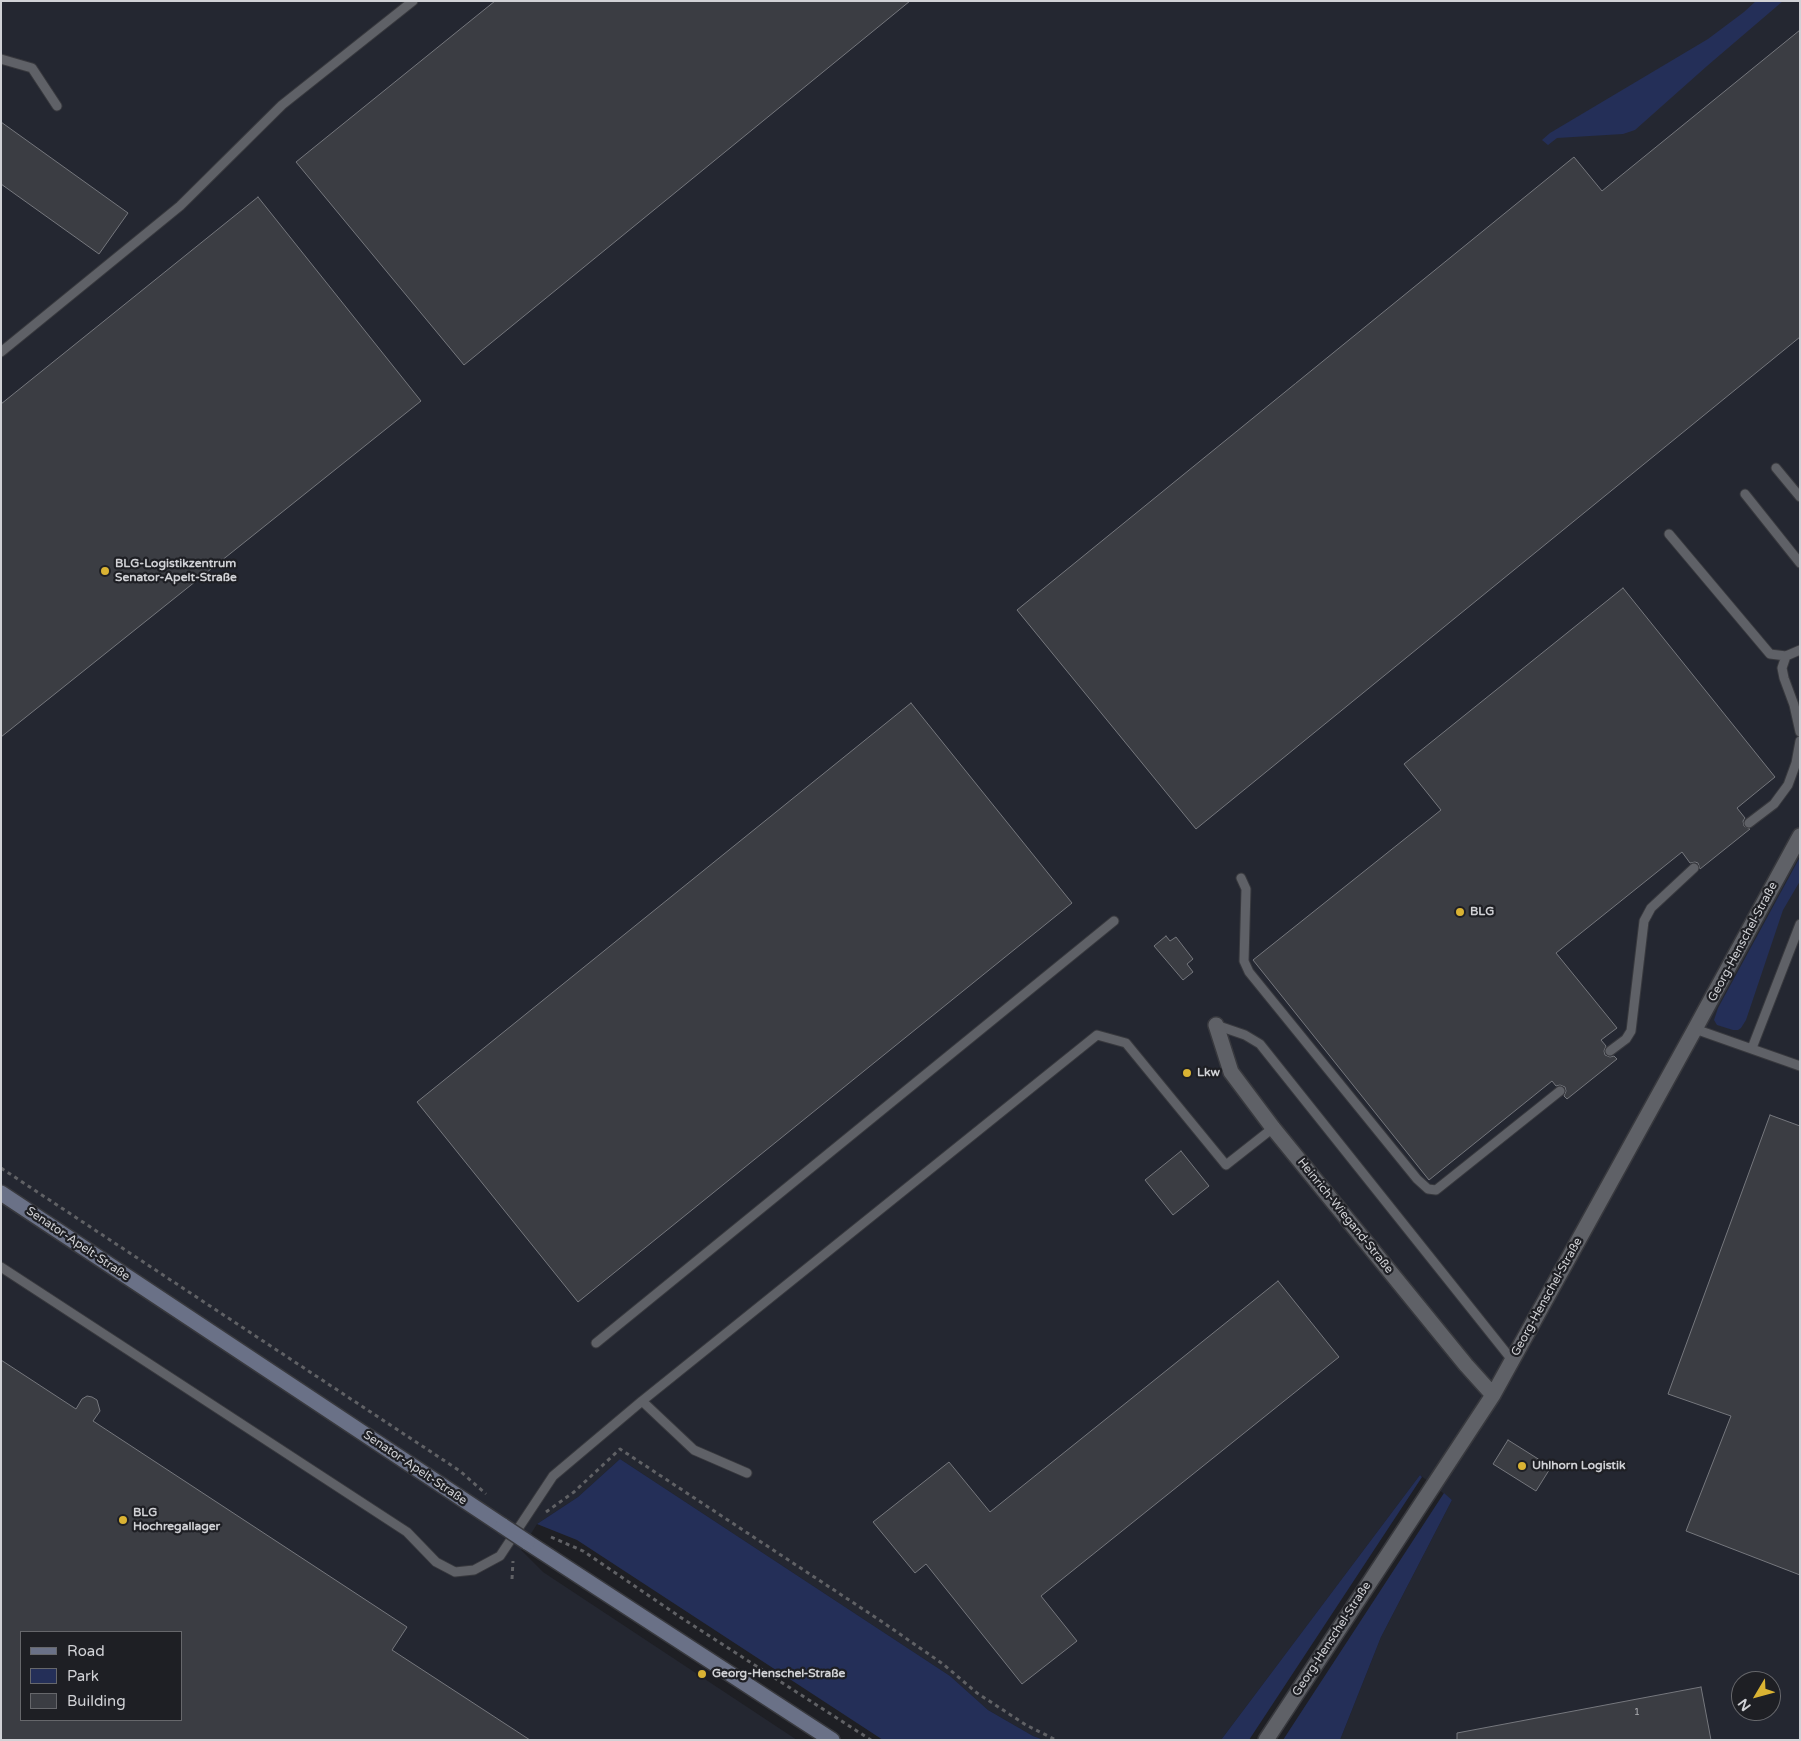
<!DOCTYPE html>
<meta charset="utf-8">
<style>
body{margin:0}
#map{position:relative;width:1801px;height:1741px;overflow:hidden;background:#1e1f24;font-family:"Varela Round",sans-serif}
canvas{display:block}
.frame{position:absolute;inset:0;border:2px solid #d1d2d6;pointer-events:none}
.legend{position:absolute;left:20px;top:1631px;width:162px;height:90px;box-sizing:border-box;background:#1e1f24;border:1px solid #66676b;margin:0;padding:6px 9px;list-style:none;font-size:15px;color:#d1d2d6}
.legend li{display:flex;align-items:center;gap:10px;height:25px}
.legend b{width:25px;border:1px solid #66676b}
.north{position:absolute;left:1731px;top:1671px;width:50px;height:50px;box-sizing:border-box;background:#1e1f24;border:1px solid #66676b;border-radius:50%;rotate:233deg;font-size:14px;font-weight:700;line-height:20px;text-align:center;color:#d1d2d6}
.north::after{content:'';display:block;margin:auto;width:18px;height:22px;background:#dab333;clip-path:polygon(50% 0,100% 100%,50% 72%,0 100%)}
</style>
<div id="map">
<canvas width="1801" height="1741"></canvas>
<div class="frame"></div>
<ul class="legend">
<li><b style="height:6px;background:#6a7187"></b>Road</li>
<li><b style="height:14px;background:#242f58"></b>Park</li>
<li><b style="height:14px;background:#3b3d43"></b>Building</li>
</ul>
<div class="north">N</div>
</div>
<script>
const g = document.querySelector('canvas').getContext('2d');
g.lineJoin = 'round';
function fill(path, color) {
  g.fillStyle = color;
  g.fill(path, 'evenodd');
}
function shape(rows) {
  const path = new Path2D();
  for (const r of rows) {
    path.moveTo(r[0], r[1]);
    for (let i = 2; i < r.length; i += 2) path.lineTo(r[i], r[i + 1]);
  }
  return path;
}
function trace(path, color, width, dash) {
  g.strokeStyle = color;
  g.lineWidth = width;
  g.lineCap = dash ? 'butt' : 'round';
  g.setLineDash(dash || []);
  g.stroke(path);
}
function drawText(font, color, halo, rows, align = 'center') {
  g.font = font + ' "Varela Round",sans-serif';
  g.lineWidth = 4.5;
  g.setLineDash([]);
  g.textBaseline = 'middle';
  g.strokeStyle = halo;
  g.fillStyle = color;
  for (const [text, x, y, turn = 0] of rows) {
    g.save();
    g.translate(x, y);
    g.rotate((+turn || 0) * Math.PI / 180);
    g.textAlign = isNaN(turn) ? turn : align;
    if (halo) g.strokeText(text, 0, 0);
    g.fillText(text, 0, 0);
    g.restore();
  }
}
const built = shape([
 [1,1,1800,1,1800,1740,1340,1740,1381,1637,1452,1500,1420,1475,1221,1740,1044,1740,1033,1736,988,1710,950,1676,620,1459,578,1497,537,1524,521,1550,543,1572,797,1740,1,1740],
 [21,1632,181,1632,181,1720,21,1720],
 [1741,1681,1771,1681,1771,1711,1741,1711]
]);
const green = shape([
 [1756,1,1783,1,1707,66,1635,130,1623,134,1557,138,1548,145,1542,140,1550,133,1708,39,1744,12],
 [1800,857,1800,881,1783,910,1746,1020,1741,1028,1738,1030,1733,1030,1717,1025,1714,1020,1718,1008],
 [620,1459,950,1676,988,1710,1033,1736,1044,1740,883,1740,577,1540,537,1524,578,1497],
 [1420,1475,1422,1477,1249,1740,1221,1740],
 [1444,1493,1452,1500,1381,1637,1340,1740,1283,1740]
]);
const building = shape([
 [495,1,910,1,464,365,296,162,495,1],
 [1800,30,1800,337,1196,829,1017,610,1574,157,1602,191,1800,30],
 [1,122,128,213,99,254,1,184,1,122],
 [258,197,421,401,1,737,1,404,258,197],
 [1623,588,1775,777,1737,808,1745,818,1743,821,1744,826,1750,829,1700,869,1698,863,1695,862,1690,863,1682,852,1556,953,1617,1028,1601,1040,1606,1046,1604,1051,1605,1055,1610,1057,1614,1056,1617,1059,1567,1099,1564,1096,1566,1091,1565,1087,1560,1085,1556,1086,1552,1081,1429,1180,1253,960,1441,810,1404,764,1623,588],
 [911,703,1072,903,578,1302,417,1102,911,703],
 [1166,936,1170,941,1176,937,1193,959,1187,964,1193,972,1183,980,1154,946,1166,936],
 [1770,1115,1800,1126,1800,1575,1686,1531,1731,1416,1668,1394,1770,1115],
 [1181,1151,1209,1186,1173,1215,1145,1180,1181,1151],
 [1278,1281,1339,1357,1041,1596,1077,1641,1022,1684,926,1564,915,1573,873,1522,949,1462,990,1512,1278,1281],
 [1,1360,76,1409,82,1399,87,1396,92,1397,97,1400,100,1411,93,1421,407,1627,392,1650,530,1740,1,1740,1,1360],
 [21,1632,181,1632,181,1720,21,1720,21,1632],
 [1508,1440,1551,1467,1536,1491,1493,1464,1508,1440],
 [1701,1687,1711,1740,1457,1740,1457,1733,1701,1687]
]);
const path = shape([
 [1,1168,460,1471,486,1494],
 [546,1512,574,1492,620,1449,881,1621,943,1664,977,1693,1026,1725,1056,1740],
 [551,1537,583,1551,680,1617,871,1740],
 [512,1579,513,1561]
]);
const lane = shape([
 [1,59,32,68,57,106],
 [1,352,180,206,282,105,413,1],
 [1776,468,1800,497],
 [1745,494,1800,563],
 [1669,534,1770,654,1786,656],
 [1800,650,1786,656,1782,668,1784,678,1794,705,1800,732],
 [1749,823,1774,804,1788,785,1796,763,1800,741],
 [1241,878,1246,889,1244,961,1249,972,1417,1179,1428,1189,1436,1190,1560,1091],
 [1216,1025,1245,1035,1260,1044,1512,1360],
 [1695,1029,1800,1066],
 [1752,1048,1800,924],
 [1610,1051,1626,1039,1631,1031,1644,921,1651,908,1694,868],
 [1,1267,407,1532,436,1562,455,1572,474,1570,500,1556,553,1476,642,1401,1097,1035,1126,1043,1226,1165,1273,1128],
 [596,1343,1114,921],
 [642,1401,694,1450,747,1473]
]);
const street = shape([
 [1216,1025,1231,1072,1273,1128,1466,1365,1493,1395],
 [1266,1740,1493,1395,1695,1029,1800,836]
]);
const secondary = shape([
 [1,1193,503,1526],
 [527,1542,832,1740]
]);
const secondaryBridge = shape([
 [503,1526,527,1542]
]);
const markers = [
 [105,571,5,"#dab333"],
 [1460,912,5,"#dab333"],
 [1187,1073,5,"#dab333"],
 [1522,1466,5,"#dab333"],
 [123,1520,5,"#dab333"],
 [702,1674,5,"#dab333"]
];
const numberNames = [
 ["1",1637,1712]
];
const poiNames = [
 ["BLG-Logistikzentrum",115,564],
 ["Senator-Apelt-Straße",115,578],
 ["BLG",1470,912],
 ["Lkw",1197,1073],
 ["Uhlhorn Logistik",1532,1466],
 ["BLG",133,1513],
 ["Hochregallager",133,1527],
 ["Georg-Henschel-Straße",712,1674]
];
const streetNames = [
 ["Georg-Henschel-Straße",1743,942,-62],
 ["Heinrich-Wiegand-Straße",1345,1216,51],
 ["Senator-Apelt-Straße",78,1244,34],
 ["Georg-Henschel-Straße",1547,1297,-61],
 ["Senator-Apelt-Straße",415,1468,34],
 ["Georg-Henschel-Straße",1332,1639,-57]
];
fill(built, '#242731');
fill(green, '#242f58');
fill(building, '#3b3d43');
trace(building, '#75777d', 1);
trace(lane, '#38393e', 11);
trace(street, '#38393e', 18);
trace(secondary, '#38393e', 18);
trace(path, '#606165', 3, [4, 4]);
trace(lane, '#5f6167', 9);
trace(street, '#5f6167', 15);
trace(secondary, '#6a7187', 15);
trace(secondaryBridge, '#38393e', 18, []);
trace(secondaryBridge, '#6a7187', 15);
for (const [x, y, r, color] of markers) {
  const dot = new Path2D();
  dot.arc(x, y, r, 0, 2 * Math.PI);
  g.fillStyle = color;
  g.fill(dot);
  trace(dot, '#1e1f24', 2);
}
drawText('10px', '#acadb1', null, numberNames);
drawText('bold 12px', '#d1d2d6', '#1e1f24', poiNames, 'left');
drawText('12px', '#d1d2d6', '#1e1f24', streetNames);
</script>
